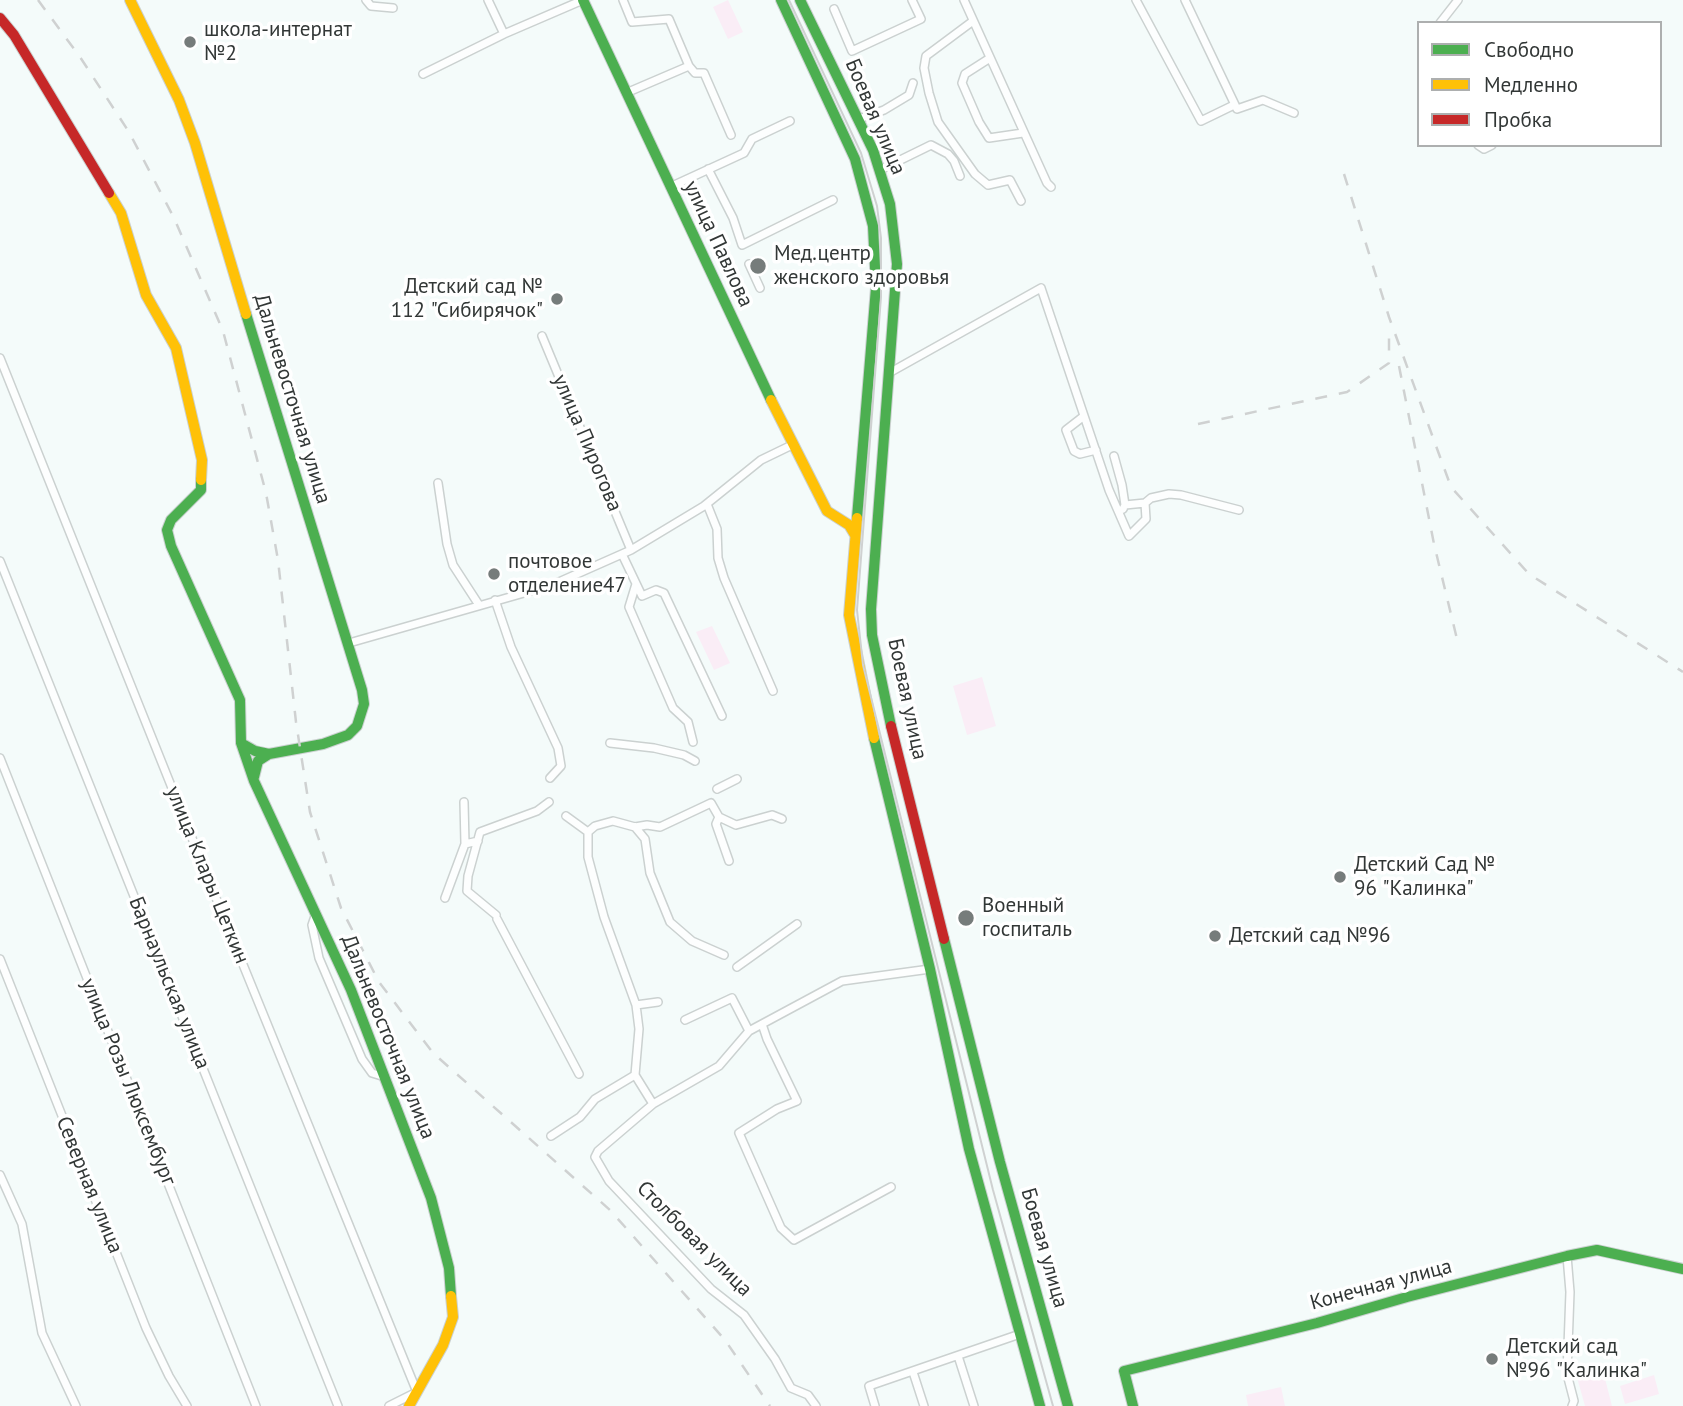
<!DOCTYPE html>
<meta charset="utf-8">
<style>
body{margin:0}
#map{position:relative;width:1683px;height:1406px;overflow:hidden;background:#f4fbfa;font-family:"PT Sans",sans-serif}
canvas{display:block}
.legend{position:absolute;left:1417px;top:21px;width:245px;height:126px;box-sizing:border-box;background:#fff;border:2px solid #adafaf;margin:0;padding:9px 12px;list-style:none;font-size:21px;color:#323736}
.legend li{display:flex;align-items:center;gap:14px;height:35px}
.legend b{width:35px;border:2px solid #adafaf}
</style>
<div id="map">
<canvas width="1683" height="1406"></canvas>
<ul class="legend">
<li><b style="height:9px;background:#4caf50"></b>Свободно</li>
<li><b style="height:9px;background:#ffc107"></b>Медленно</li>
<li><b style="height:9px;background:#c62828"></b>Пробка</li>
</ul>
</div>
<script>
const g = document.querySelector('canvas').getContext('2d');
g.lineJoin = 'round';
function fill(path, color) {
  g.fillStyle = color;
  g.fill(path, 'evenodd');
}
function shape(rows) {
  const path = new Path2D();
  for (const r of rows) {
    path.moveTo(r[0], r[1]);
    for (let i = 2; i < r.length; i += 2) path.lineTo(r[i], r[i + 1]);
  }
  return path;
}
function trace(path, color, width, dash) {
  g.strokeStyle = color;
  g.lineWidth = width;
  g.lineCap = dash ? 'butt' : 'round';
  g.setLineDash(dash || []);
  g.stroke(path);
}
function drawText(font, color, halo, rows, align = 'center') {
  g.font = font + ' "PT Sans",sans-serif';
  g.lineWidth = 7;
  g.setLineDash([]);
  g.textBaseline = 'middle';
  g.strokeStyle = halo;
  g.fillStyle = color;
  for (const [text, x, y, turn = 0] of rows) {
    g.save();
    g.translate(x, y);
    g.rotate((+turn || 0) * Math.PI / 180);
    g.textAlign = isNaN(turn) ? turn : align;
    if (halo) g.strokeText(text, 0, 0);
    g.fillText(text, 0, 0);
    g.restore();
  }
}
const green = shape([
 [728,0,743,32,728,39,713,7],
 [712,626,730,663,714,670,696,632],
 [982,677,996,726,967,735,953,686],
 [1602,1367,1612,1406,1585,1406,1576,1374],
 [1654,1375,1659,1394,1625,1404,1620,1386],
 [1281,1387,1285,1406,1248,1406,1246,1395]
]);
const street = shape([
 [366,0,371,6,393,8],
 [488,0,504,34],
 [623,0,632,22,669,19,689,66,626,93],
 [964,0,1047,183,1051,187],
 [1136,0,1201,121,1234,105],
 [1185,0,1237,109,1263,100,1294,113],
 [834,9,852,51,921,19,912,0],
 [973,21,926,56,924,68,929,93,938,122,975,174,988,185,1010,180,1021,201],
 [1440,23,1458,0],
 [990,58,965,74,962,83,979,122,989,138,1023,133],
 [689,66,695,73,704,73,731,135],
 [423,74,504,34,583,0],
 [859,119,884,110,909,95,913,83],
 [1478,145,1484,149,1492,145],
 [708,169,733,218,742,245,833,200],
 [880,170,931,145,948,154,954,161,960,176],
 [670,187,744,153,752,139,790,121],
 [749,264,760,288],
 [542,336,631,550],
 [0,358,222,913,417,1392,389,1406],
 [889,373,1041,288,1109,490,1129,536,1146,519,1145,503],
 [1084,416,1066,430,1074,451,1080,454,1096,450],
 [1114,456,1122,485,1125,505,1123,509],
 [438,483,447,544,453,565,479,605],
 [707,504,717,529,718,558,724,578,773,691],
 [1125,505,1145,503,1151,498,1169,494,1181,495,1239,510],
 [622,554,642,596,656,590,664,593,722,716],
 [0,561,338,1406],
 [636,584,629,607,673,708,688,722,693,742],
 [495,600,511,647,558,748,561,766,550,778],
 [349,643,552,585,631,550,704,506,761,460,792,445],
 [610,743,654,748,684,755,695,761],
 [0,758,256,1406],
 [717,789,737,779],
 [464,802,465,844],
 [566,816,588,832],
 [719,817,716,824,729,861],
 [635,827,645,839,650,873,670,922,692,941,724,955],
 [445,898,465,844,478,841],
 [316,913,312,925,319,958,362,1059,372,1073,385,1077],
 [496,915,467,891,468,876,480,832,537,811,549,802],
 [497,919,579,1074],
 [0,959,146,1328,169,1376,187,1406],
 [737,967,797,924],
 [636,1005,658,1002],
 [685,1020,732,998,749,1031,842,981,930,969],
 [762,1024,767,1039,797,1101,777,1109,739,1133,781,1228,794,1240,891,1187],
 [749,1031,719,1066,653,1104,598,1151,595,1157,609,1181,711,1289,744,1315,775,1359,791,1388,808,1395,816,1406],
 [653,1104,635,1075,639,1029,636,1005,604,917,588,857,588,832,595,826,613,821,635,827,647,825,660,827,711,803,719,817,736,825,772,815,782,819],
 [551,1136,580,1117,595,1099,635,1075],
 [0,1175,22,1224,42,1333,76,1406],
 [1567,1256,1570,1292,1567,1374,1574,1401,1572,1406],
 [958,1356,974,1406],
 [913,1372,924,1406],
 [875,1406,869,1386,1020,1334]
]);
const fast = shape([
 [583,0,771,400],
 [781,0,855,159,873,226,876,288,857,518],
 [800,0,873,150,890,204,897,264,871,609,872,635,891,726],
 [246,314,362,690,364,704,357,726,348,735,323,744,269,754,258,761,254,777],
 [201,480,201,490,171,520,167,530,171,546,240,700,241,743,254,781,351,990,431,1198,449,1268,451,1296],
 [874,738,930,969,969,1149,1040,1406],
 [241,743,255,751,269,754],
 [944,939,1000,1162,1068,1406],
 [1133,1406,1124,1371,1317,1323,1407,1297,1567,1256,1597,1250,1683,1269]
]);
const slow = shape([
 [130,0,179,100,195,143,246,314],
 [109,193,121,213,146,295,176,348,202,460,201,480],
 [771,400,827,511,849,525,855,535],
 [857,518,849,615,874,738],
 [409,1406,443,1345,453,1317,451,1296]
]);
const jam = shape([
 [0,18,14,35,109,193],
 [891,726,944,939]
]);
const tram = shape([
 [789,0,861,153,877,206,881,238,881,297,857,610,863,665,993,1190,1053,1406]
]);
const rail = shape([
 [38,0,80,57,129,132,174,218,223,331,266,493,278,560,296,722,310,812,341,908,379,982,433,1053,610,1210,725,1340,770,1406],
 [1344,174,1389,317,1451,487,1529,574,1683,672],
 [1399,366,1434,544,1457,639],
 [1198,424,1347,392,1389,363,1389,327]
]);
const markers = [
 [190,42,7,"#767c7b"],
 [758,266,9,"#767c7b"],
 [557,299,7,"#767c7b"],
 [494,574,7,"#767c7b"],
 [1340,877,7,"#767c7b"],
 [966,918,9,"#767c7b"],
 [1215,936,7,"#767c7b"],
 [1492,1359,7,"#767c7b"]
];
const poiNames = [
 ["школа-интернат",204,30],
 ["№2",204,54],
 ["Мед.центр",774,254],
 ["женского здоровья",774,278],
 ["Детский сад №",543,287,"right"],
 ["112 \"Сибирячок\"",543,311,"right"],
 ["почтовое",508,562],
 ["отделение47",508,586],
 ["Детский Сад №",1354,865],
 ["96 \"Калинка\"",1354,889],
 ["Военный",982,906],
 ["госпиталь",982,930],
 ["Детский сад №96",1229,936],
 ["Детский сад",1506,1347],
 ["№96 \"Калинка\"",1506,1371]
];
const streetNames = [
 ["Боевая улица",875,117,67],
 ["улица Павлова",718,244,65],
 ["Дальневосточная улица",292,399,73],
 ["улица Пирогова",587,443,67],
 ["Боевая улица",907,699,78],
 ["улица Клары Цеткин",207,875,68],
 ["Барнаульская улица",169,983,68],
 ["Дальневосточная улица",388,1037,68],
 ["улица Розы Люксембург",128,1082,68],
 ["Северная улица",89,1185,68],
 ["Столбовая улица",694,1239,45],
 ["Боевая улица",1044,1248,74],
 ["Конечная улица",1381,1285,-15]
];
fill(green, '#faedf6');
trace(street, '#cbd1d0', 10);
trace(fast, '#cbd1d0', 12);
trace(slow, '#cbd1d0', 12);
trace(jam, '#cbd1d0', 12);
trace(street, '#fdfefe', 7);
trace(fast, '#4caf50', 10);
trace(slow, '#ffc107', 10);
trace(jam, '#c62828', 10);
trace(tram, '#cfd1d1', 2);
trace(rail, '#cfd1d1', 2.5, [12, 12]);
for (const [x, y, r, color] of markers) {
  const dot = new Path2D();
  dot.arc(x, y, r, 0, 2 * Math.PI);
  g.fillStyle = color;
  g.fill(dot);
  trace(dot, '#fff', 2.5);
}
drawText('21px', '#323736', '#fff', poiNames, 'left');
drawText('21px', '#323736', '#fff', streetNames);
</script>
